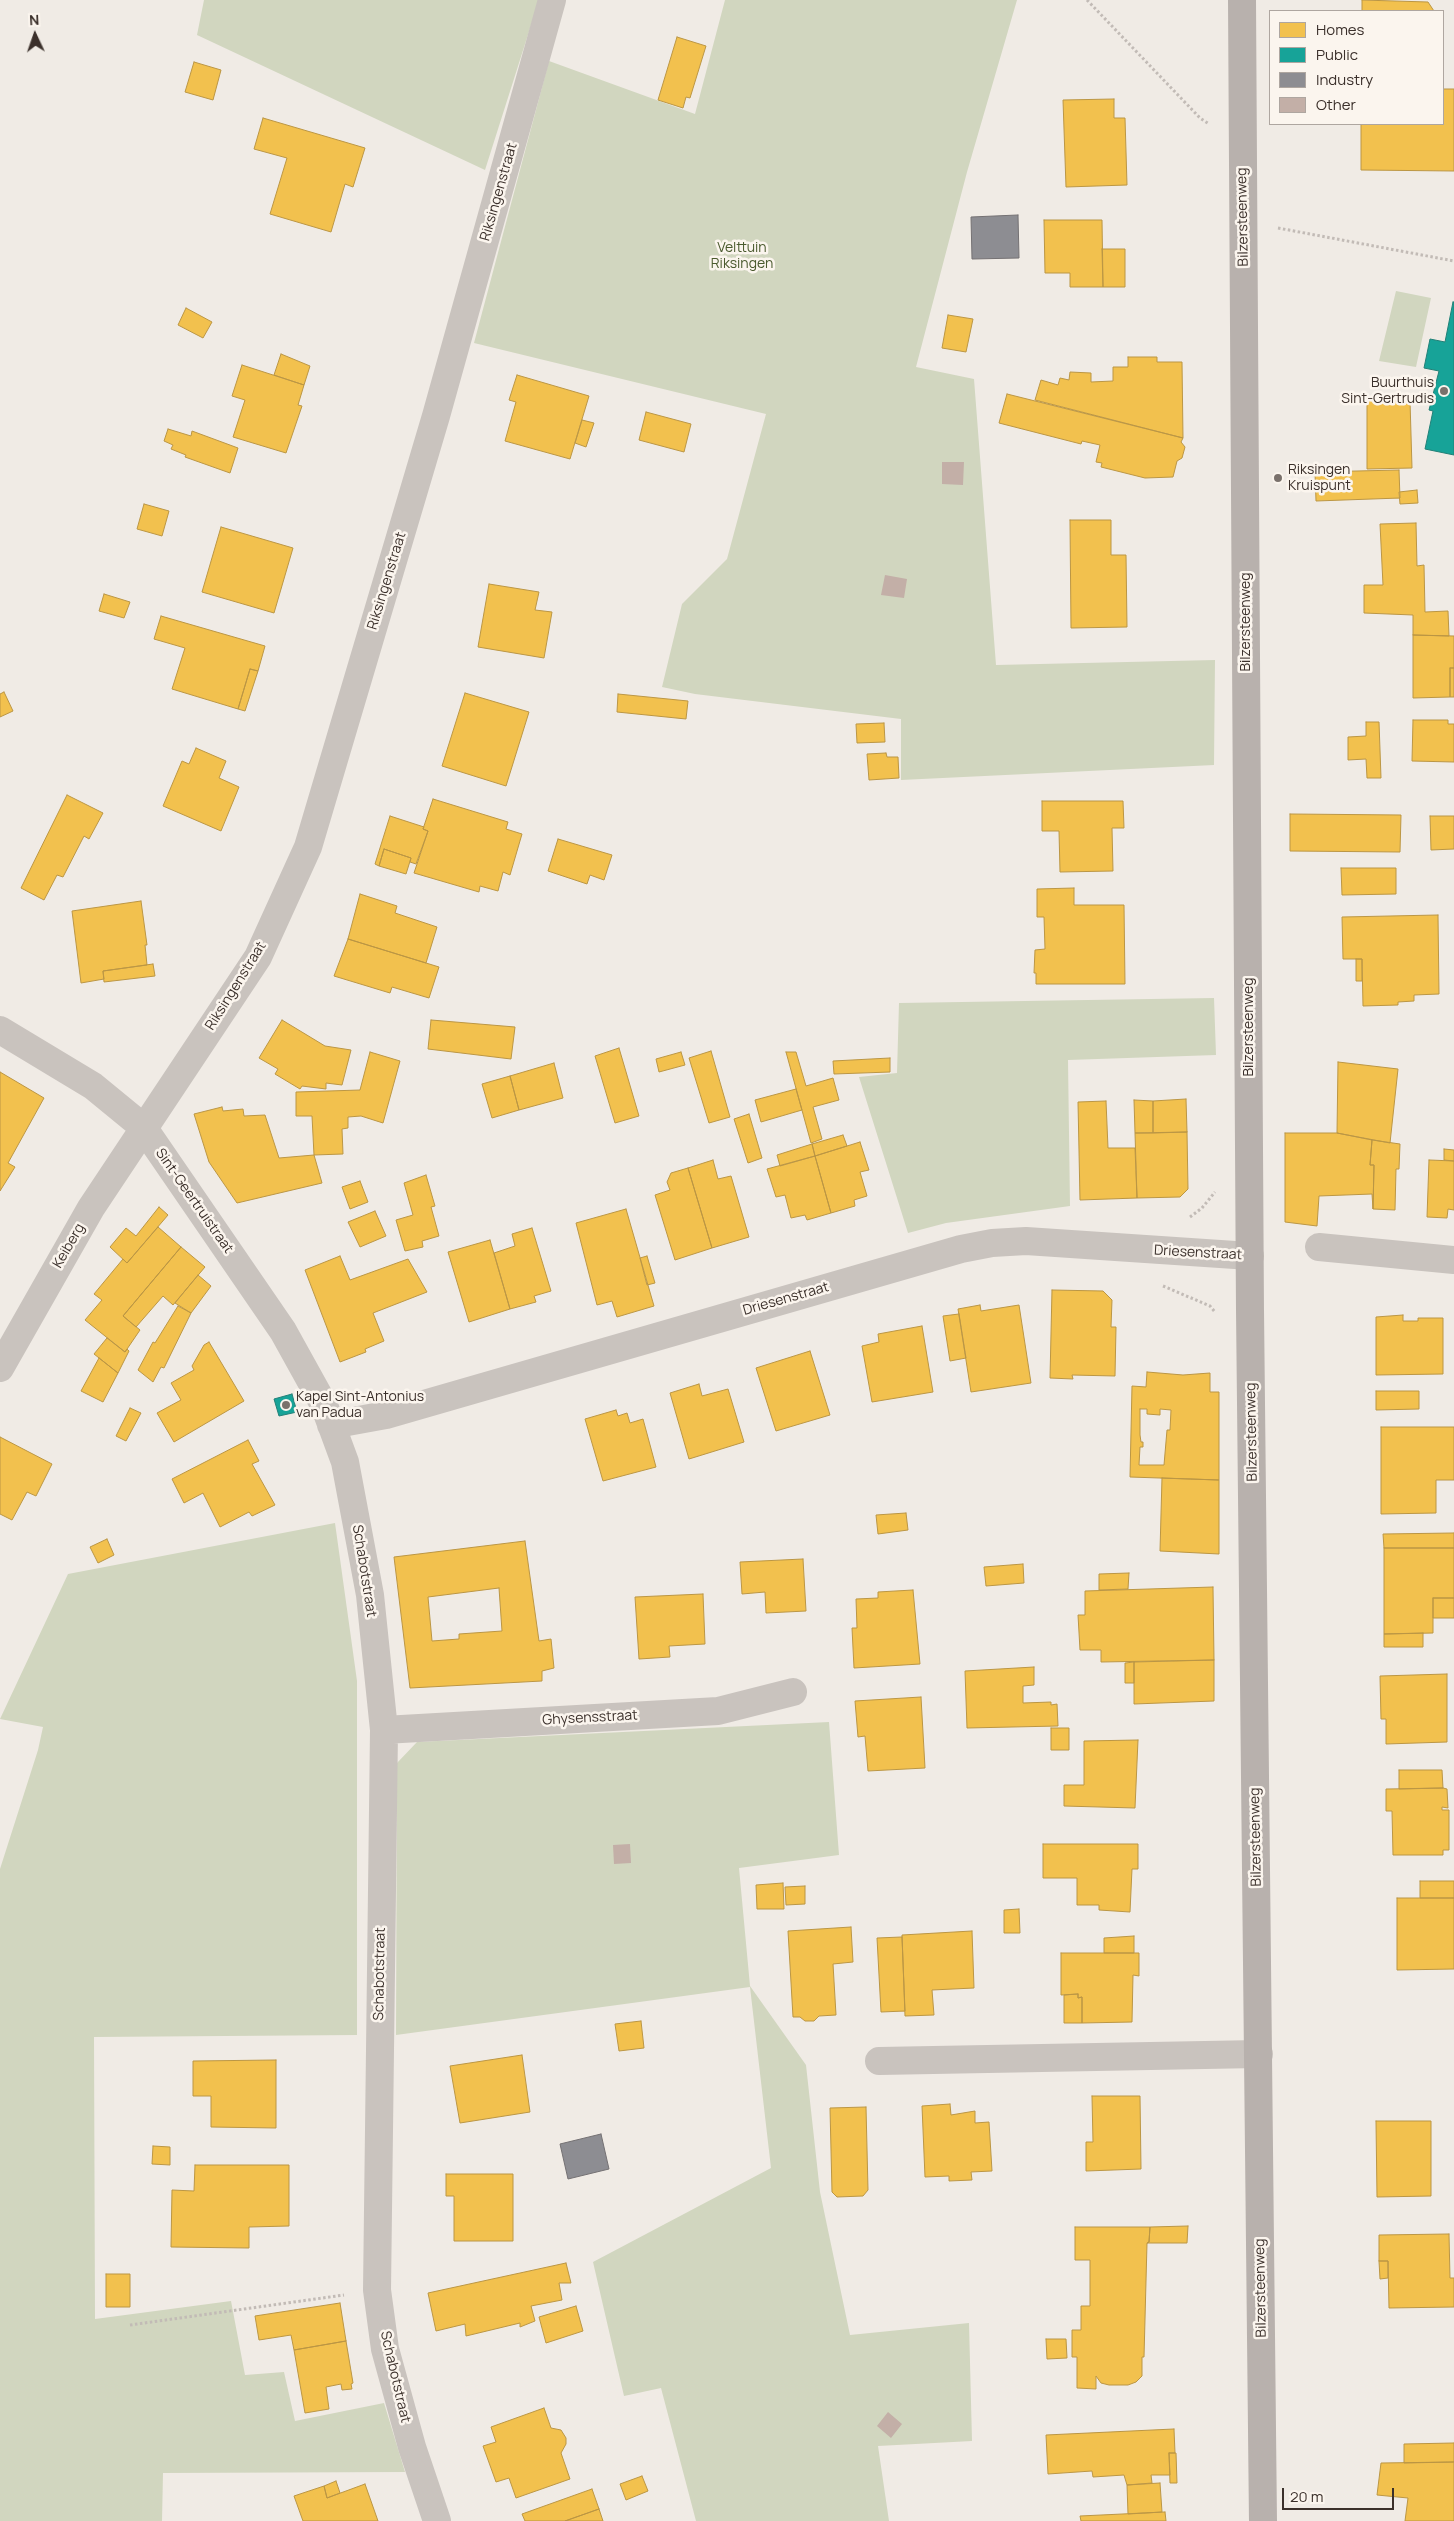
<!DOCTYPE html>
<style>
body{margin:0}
#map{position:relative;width:1454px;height:2521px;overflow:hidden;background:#f0ebe5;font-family:Manrope,sans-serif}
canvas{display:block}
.legend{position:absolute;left:1269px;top:10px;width:175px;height:115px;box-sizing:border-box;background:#fbf5ee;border:1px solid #aea6a0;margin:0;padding:6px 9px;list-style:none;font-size:15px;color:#3b302b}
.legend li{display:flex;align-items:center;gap:10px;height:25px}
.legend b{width:25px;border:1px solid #aea6a0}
.north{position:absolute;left:10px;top:10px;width:50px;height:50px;-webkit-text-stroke:4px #fbf5ee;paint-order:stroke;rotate:357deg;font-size:14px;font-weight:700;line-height:20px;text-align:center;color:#3b302b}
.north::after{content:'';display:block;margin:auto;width:18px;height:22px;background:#3b302b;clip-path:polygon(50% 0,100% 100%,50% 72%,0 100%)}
.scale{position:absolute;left:1282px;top:2488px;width:112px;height:22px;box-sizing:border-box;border:2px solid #3b302b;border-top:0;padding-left:6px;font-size:15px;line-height:18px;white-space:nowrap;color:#3b302b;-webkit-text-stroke:4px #fbf5ee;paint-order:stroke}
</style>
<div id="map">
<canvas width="1454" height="2521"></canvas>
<ul class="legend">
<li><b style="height:14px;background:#f2c14e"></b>Homes</li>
<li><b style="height:14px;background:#17a398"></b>Public</li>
<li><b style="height:14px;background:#8d8d92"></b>Industry</li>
<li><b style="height:14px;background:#c3afa7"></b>Other</li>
</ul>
<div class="north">N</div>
<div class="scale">20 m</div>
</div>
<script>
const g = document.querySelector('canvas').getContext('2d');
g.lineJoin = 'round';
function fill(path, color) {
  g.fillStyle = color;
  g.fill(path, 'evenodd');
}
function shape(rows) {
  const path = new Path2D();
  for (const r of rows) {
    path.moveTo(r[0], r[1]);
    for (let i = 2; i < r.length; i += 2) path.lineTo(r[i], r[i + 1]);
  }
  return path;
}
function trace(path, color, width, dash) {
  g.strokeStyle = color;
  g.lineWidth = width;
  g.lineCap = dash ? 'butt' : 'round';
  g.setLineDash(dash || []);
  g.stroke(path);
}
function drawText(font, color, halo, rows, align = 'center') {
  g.font = font + ' Manrope,sans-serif';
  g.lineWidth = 5;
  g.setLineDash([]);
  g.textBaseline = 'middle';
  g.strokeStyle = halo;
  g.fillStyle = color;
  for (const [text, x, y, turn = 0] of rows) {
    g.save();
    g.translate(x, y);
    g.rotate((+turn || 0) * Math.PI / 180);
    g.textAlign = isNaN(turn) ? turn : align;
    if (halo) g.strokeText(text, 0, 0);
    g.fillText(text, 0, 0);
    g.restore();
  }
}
const green = shape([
 [204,0,539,0,485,170,197,35],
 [725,0,1017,0,967,172,916,367,974,379,996,665,1215,660,1214,765,901,780,901,719,695,694,662,687,682,604,727,559,766,414,474,343,549,61,695,114],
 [1396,291,1431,298,1416,367,1379,361],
 [1214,998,1216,1055,1068,1060,1070,1206,946,1223,908,1233,859,1077,897,1073,899,1003],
 [335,1523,357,1681,357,2035,94,2037,95,2319,231,2301,245,2375,284,2372,295,2421,384,2403,405,2472,163,2473,162,2521,0,2521,0,1869,38,1750,43,1727,0,1719,68,1574],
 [829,1722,839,1855,739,1868,750,1986,806,2065,820,2192,850,2335,969,2323,972,2441,878,2446,889,2521,696,2521,661,2388,624,2396,593,2262,771,2168,750,1987,396,2035,397,1763,417,1742]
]);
const homes = shape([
 [1362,0,1428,2,1434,11,1362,11,1362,0],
 [677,37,706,46,690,98,686,97,683,108,658,100,677,37],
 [194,62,221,70,213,100,185,92,194,62],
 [1443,89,1454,89,1454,171,1361,170,1361,124,1443,124,1443,89],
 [1114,99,1114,118,1125,118,1127,185,1066,187,1063,100,1114,99],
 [263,118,365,148,353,187,345,184,331,232,270,214,287,158,254,149,263,118],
 [1044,220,1102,220,1103,287,1070,287,1070,273,1045,273,1044,220],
 [1102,249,1125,249,1125,287,1103,287,1102,249],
 [186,308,212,322,203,338,178,325,186,308],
 [948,315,973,319,966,352,942,348,948,315],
 [281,354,310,366,304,385,274,375,281,354],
 [1128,357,1157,357,1157,362,1182,362,1183,438,1035,400,1041,380,1058,385,1060,378,1069,380,1070,372,1091,373,1091,382,1113,381,1113,367,1128,367,1128,357],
 [242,365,304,385,298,405,302,406,286,453,233,437,245,400,232,396,242,365],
 [517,375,589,396,570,459,505,441,516,402,509,400,517,375],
 [1007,394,1183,438,1181,442,1185,447,1182,458,1177,461,1173,477,1145,478,1101,467,1102,463,1096,462,1100,445,1082,441,1081,444,999,423,1007,394],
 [1367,399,1410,401,1412,468,1367,469,1367,399],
 [646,412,691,424,684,452,639,440,646,412],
 [582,420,594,423,586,447,575,443,582,420],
 [168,429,191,436,192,431,238,448,230,473,185,457,186,455,171,449,173,445,164,441,168,429],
 [1399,470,1400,498,1316,501,1315,472,1399,470],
 [1417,490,1418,503,1400,504,1399,492,1417,490],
 [144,504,169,511,162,536,137,529,144,504],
 [1070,520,1111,520,1111,555,1126,555,1127,627,1071,628,1070,520],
 [1416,523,1417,566,1424,565,1425,612,1448,611,1449,636,1413,635,1413,615,1364,613,1364,585,1383,585,1380,524,1416,523],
 [221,527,293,548,274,613,202,592,221,527],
 [489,584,539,592,535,610,552,612,544,658,478,647,489,584],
 [104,594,130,602,124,618,99,611,104,594],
 [161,616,265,646,258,671,250,669,238,709,172,689,185,648,154,639,161,616],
 [1413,635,1454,636,1454,668,1450,668,1450,697,1413,698,1413,635],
 [1450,668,1454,668,1454,697,1450,697,1450,668],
 [250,669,258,671,245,711,238,709,250,669],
 [4,692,13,711,0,717,0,694,4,692],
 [465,693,529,712,506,786,442,766,465,693],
 [618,694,688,701,686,719,617,712,618,694],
 [1413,720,1448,720,1448,724,1454,724,1454,762,1412,761,1413,720],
 [1366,722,1379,722,1381,778,1367,778,1366,759,1348,760,1348,737,1366,736,1366,722],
 [884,723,885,742,857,743,856,724,884,723],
 [196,748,226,761,219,778,239,787,221,831,163,806,182,761,189,764,196,748],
 [886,753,887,757,898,757,899,778,869,780,867,754,886,753],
 [67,795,103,813,89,839,84,836,63,877,57,875,44,900,21,888,67,795],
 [433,799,508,822,506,829,522,834,510,875,503,872,498,891,480,886,479,892,414,873,428,831,423,829,433,799],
 [1042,801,1123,801,1124,828,1112,828,1113,871,1060,872,1059,831,1042,831,1042,801],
 [1290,814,1401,815,1400,852,1290,851,1290,814],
 [390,816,424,827,423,829,428,831,416,864,410,862,411,858,384,849,379,866,375,864,390,816],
 [1430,816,1454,816,1454,849,1431,850,1430,816],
 [558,839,612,855,604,880,590,875,587,884,548,871,558,839],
 [384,849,411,858,406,874,379,866,384,849],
 [1341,868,1396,868,1396,894,1342,895,1341,868],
 [1074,888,1074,905,1124,905,1125,984,1036,984,1036,973,1034,973,1035,950,1045,949,1044,917,1037,917,1037,889,1074,888],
 [360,894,397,906,395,913,437,927,426,963,348,939,360,894],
 [141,901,147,945,145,945,147,965,103,971,104,979,81,983,72,911,141,901],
 [1438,915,1439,994,1414,995,1414,1001,1398,1002,1398,1005,1363,1006,1362,959,1343,959,1342,917,1438,915],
 [348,939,439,967,429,998,392,987,390,993,334,976,348,939],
 [1356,959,1362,959,1362,981,1356,981,1356,959],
 [153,964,155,976,104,982,103,971,153,964],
 [282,1020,325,1046,351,1050,342,1085,326,1083,326,1089,302,1086,300,1089,275,1074,278,1069,259,1058,282,1020],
 [431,1020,515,1027,511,1059,428,1049,431,1020],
 [619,1048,639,1116,615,1123,595,1056,619,1048],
 [711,1051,730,1117,709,1123,689,1058,711,1051],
 [370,1052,400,1061,383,1123,361,1116,348,1117,348,1128,342,1129,343,1154,314,1155,312,1116,296,1116,296,1092,360,1090,370,1052],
 [681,1052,685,1065,659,1072,656,1059,681,1052],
 [786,1052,796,1052,806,1086,833,1078,839,1100,813,1107,822,1139,811,1143,786,1052],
 [890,1058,890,1072,834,1074,833,1061,890,1058],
 [1338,1062,1398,1069,1390,1143,1337,1133,1338,1062],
 [554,1063,563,1098,519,1110,510,1076,554,1063],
 [0,1072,44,1098,8,1163,15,1167,0,1191,0,1072],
 [510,1076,519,1110,492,1118,482,1084,510,1076],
 [796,1089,802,1110,761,1122,755,1100,796,1089],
 [1186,1099,1187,1132,1153,1133,1153,1101,1186,1099],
 [1134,1100,1153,1101,1153,1133,1135,1133,1134,1100],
 [1106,1101,1108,1148,1135,1148,1137,1198,1080,1200,1078,1102,1106,1101],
 [222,1107,223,1111,243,1109,244,1116,265,1115,279,1158,314,1155,322,1183,237,1203,209,1162,194,1114,222,1107],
 [749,1114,762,1158,748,1163,734,1119,749,1114],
 [1187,1132,1188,1189,1180,1197,1137,1198,1135,1133,1187,1132],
 [1285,1133,1337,1133,1372,1140,1370,1165,1374,1165,1373,1209,1372,1194,1319,1196,1317,1226,1285,1222,1285,1133],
 [843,1135,847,1146,815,1156,812,1144,843,1135],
 [1372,1140,1400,1144,1399,1169,1396,1169,1395,1210,1373,1209,1374,1165,1370,1165,1372,1140],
 [860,1142,869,1170,860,1172,867,1196,854,1200,855,1206,831,1213,815,1156,860,1142],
 [812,1144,815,1156,780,1166,777,1155,812,1144],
 [1444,1149,1454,1150,1454,1161,1444,1160,1444,1149],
 [815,1156,831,1213,807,1220,805,1215,791,1218,785,1195,776,1197,767,1169,815,1156],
 [713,1160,718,1179,731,1176,749,1237,712,1248,688,1168,713,1160],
 [1429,1160,1454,1161,1454,1210,1448,1209,1447,1218,1427,1217,1429,1160],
 [688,1168,712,1248,675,1260,655,1195,670,1190,667,1182,671,1173,688,1168],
 [426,1175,435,1206,431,1207,439,1236,422,1241,423,1247,405,1251,396,1220,413,1215,404,1183,426,1175],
 [360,1181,368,1202,350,1209,342,1187,360,1181],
 [159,1207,168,1215,127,1263,110,1247,126,1228,136,1236,159,1207],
 [626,1209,654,1306,617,1317,612,1301,597,1305,576,1223,626,1209],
 [375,1211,386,1236,360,1247,348,1222,375,1211],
 [158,1227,181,1247,123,1316,140,1330,125,1352,85,1320,102,1300,94,1294,123,1259,127,1263,158,1227],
 [532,1228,551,1291,534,1296,536,1302,510,1309,494,1253,515,1246,512,1234,532,1228],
 [490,1240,510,1309,469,1322,448,1252,490,1240],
 [181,1247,205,1267,173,1305,163,1296,136,1327,123,1316,181,1247],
 [340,1256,350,1280,408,1259,427,1292,373,1313,384,1341,365,1349,366,1352,340,1362,305,1270,340,1256],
 [647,1256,655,1283,647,1285,640,1258,647,1256],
 [198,1275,211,1286,191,1313,175,1303,198,1275],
 [1052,1290,1103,1291,1112,1300,1111,1327,1116,1327,1115,1376,1072,1375,1073,1379,1050,1378,1052,1290],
 [980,1305,981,1311,1019,1305,1031,1383,971,1392,958,1309,980,1305],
 [178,1306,191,1313,164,1368,161,1367,153,1382,138,1370,153,1342,155,1343,178,1306],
 [959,1314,966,1358,950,1361,943,1316,959,1314],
 [1403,1315,1403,1321,1418,1321,1418,1318,1443,1318,1443,1374,1376,1375,1376,1317,1403,1315],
 [922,1326,933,1392,872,1402,862,1346,879,1342,878,1334,922,1326],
 [107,1338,125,1352,127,1349,129,1351,118,1373,94,1354,107,1338],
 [209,1342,244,1401,174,1442,157,1413,181,1400,171,1383,194,1370,192,1366,204,1345,209,1342],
 [810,1351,830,1415,776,1431,756,1368,810,1351],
 [99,1358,118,1373,103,1402,81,1391,99,1358],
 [1147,1372,1183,1375,1210,1373,1210,1392,1219,1392,1219,1480,1130,1477,1132,1386,1146,1387,1147,1372],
 [1140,1409,1147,1409,1147,1414,1160,1415,1160,1409,1171,1410,1170,1430,1167,1430,1164,1465,1139,1465,1140,1447,1143,1447,1143,1442,1141,1442,1140,1435,1140,1409],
 [699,1384,702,1396,728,1389,744,1442,689,1459,670,1393,699,1384],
 [1376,1391,1419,1391,1419,1409,1376,1410,1376,1391],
 [130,1408,141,1413,126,1441,116,1436,130,1408],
 [616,1410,618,1416,627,1413,630,1423,643,1419,656,1467,603,1481,585,1419,616,1410],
 [1381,1427,1454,1427,1454,1480,1436,1480,1436,1513,1381,1514,1381,1427],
 [0,1437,52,1464,36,1496,27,1492,12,1520,0,1514,0,1437],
 [248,1440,259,1461,252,1464,275,1505,252,1516,249,1512,220,1527,203,1493,184,1503,172,1479,248,1440],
 [1162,1478,1219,1480,1219,1554,1160,1551,1162,1478],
 [906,1513,908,1530,878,1534,876,1515,906,1513],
 [1454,1533,1454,1548,1384,1548,1383,1534,1454,1533],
 [107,1539,114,1555,98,1563,90,1547,107,1539],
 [525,1541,539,1641,551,1639,554,1668,542,1671,542,1681,410,1688,394,1557,525,1541],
 [499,1588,502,1631,459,1634,459,1639,432,1641,428,1597,499,1588],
 [1384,1548,1454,1548,1454,1598,1433,1598,1433,1633,1384,1634,1384,1548],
 [803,1559,806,1611,766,1613,765,1592,742,1594,740,1562,803,1559],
 [1023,1564,1024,1583,986,1586,984,1567,1023,1564],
 [1129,1573,1128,1589,1099,1590,1099,1574,1129,1573],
 [1213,1587,1214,1660,1101,1662,1101,1650,1080,1650,1078,1615,1085,1615,1085,1591,1213,1587],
 [913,1590,920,1664,854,1668,852,1628,857,1628,856,1599,878,1598,878,1592,913,1590],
 [703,1594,705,1644,669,1646,670,1657,639,1659,635,1597,703,1594],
 [1433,1598,1454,1598,1454,1618,1433,1618,1433,1598],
 [1423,1633,1423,1647,1384,1647,1384,1634,1423,1633],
 [1214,1660,1214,1701,1134,1704,1134,1662,1214,1660],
 [1134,1662,1134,1683,1125,1683,1125,1663,1134,1662],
 [1034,1667,1034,1685,1023,1686,1023,1703,1051,1702,1051,1705,1057,1704,1058,1726,967,1728,965,1671,1034,1667],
 [1447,1674,1447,1742,1386,1744,1386,1719,1381,1719,1380,1676,1447,1674],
 [921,1697,925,1768,868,1771,865,1736,858,1737,855,1701,921,1697],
 [1051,1728,1069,1728,1069,1750,1051,1750,1051,1728],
 [1138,1740,1135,1808,1064,1806,1064,1785,1084,1785,1084,1741,1138,1740],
 [1399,1770,1442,1770,1443,1788,1399,1789,1399,1770],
 [1443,1788,1447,1789,1448,1808,1442,1807,1442,1810,1449,1810,1449,1850,1443,1850,1443,1855,1393,1855,1392,1811,1386,1811,1386,1789,1443,1788],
 [1043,1844,1138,1844,1138,1869,1132,1869,1130,1912,1099,1910,1099,1905,1077,1905,1077,1878,1043,1878,1043,1844],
 [1420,1881,1454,1881,1454,1898,1420,1898,1420,1881],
 [783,1883,784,1909,757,1909,756,1885,783,1883],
 [805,1886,805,1904,786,1905,785,1887,805,1886],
 [1397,1898,1454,1898,1454,1969,1397,1970,1397,1898],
 [1019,1909,1020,1933,1004,1933,1004,1910,1019,1909],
 [851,1927,853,1962,833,1964,836,2015,819,2016,814,2021,805,2021,800,2017,793,2017,788,1931,851,1927],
 [972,1931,974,1988,932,1990,934,2015,905,2016,902,1935,972,1931],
 [1134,1936,1134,1953,1104,1953,1104,1938,1134,1936],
 [902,1937,905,2011,881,2012,877,1938,902,1937],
 [1061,1953,1139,1953,1139,1976,1133,1975,1132,2022,1082,2023,1082,1997,1078,1998,1078,1994,1061,1995,1061,1953],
 [1078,1994,1078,1998,1082,1997,1082,2023,1064,2023,1064,1995,1078,1994],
 [641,2021,644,2048,619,2051,615,2024,641,2021],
 [522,2055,530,2112,460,2123,450,2066,522,2055],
 [276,2060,276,2128,211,2127,211,2096,193,2096,193,2061,276,2060],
 [1092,2096,1140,2096,1141,2169,1086,2171,1086,2142,1093,2142,1092,2096],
 [950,2104,951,2115,975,2111,975,2123,989,2122,992,2171,971,2172,972,2180,949,2181,949,2176,925,2177,922,2106,950,2104],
 [866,2107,868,2190,863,2196,837,2197,832,2192,830,2108,866,2107],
 [1376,2121,1431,2121,1431,2196,1377,2197,1376,2121],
 [153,2146,170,2147,170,2165,152,2164,153,2146],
 [195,2165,289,2165,289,2226,249,2227,249,2248,171,2247,172,2190,194,2191,195,2165],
 [446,2174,513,2174,513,2241,454,2241,454,2196,446,2196,446,2174],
 [1188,2226,1187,2243,1147,2243,1149,2242,1150,2227,1188,2226],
 [1075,2227,1150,2227,1149,2242,1147,2243,1144,2357,1142,2357,1142,2376,1136,2382,1128,2385,1109,2385,1101,2383,1096,2376,1096,2389,1077,2388,1077,2357,1072,2357,1072,2330,1081,2330,1081,2306,1090,2306,1090,2260,1075,2260,1075,2227],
 [1449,2234,1450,2278,1454,2278,1454,2307,1389,2308,1388,2261,1379,2261,1379,2235,1449,2234],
 [1379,2261,1388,2261,1388,2278,1380,2279,1379,2261],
 [566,2263,571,2283,559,2283,562,2300,531,2306,535,2321,520,2327,520,2323,466,2336,465,2324,436,2331,428,2293,566,2263],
 [106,2274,130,2274,130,2307,106,2307,106,2274],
 [340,2303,346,2341,294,2350,291,2335,259,2340,255,2316,340,2303],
 [576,2306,583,2331,546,2343,539,2317,576,2306],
 [1046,2339,1066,2339,1067,2358,1047,2359,1046,2339],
 [346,2341,353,2383,351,2384,352,2389,342,2390,341,2384,326,2387,329,2409,305,2413,294,2350,346,2341],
 [544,2408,551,2428,561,2430,566,2438,566,2444,561,2453,570,2479,516,2498,509,2478,496,2482,483,2446,496,2442,491,2427,544,2408],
 [1174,2429,1175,2453,1169,2453,1170,2475,1151,2475,1152,2483,1127,2485,1124,2475,1093,2477,1092,2471,1048,2474,1046,2435,1174,2429],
 [1454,2443,1454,2462,1404,2463,1404,2444,1454,2443],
 [1169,2453,1176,2453,1177,2483,1170,2483,1169,2453],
 [1454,2462,1454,2521,1405,2521,1408,2498,1377,2495,1381,2463,1454,2462],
 [642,2476,648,2491,626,2500,620,2484,642,2476],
 [336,2481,340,2493,327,2498,324,2486,336,2481],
 [1160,2483,1162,2512,1128,2514,1127,2485,1160,2483],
 [365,2484,378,2521,303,2521,294,2496,324,2486,327,2498,365,2484],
 [592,2489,599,2509,565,2521,525,2521,522,2514,592,2489],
 [599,2509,603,2521,565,2521,599,2509],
 [1165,2512,1166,2521,1081,2521,1080,2516,1165,2512]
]);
const public = shape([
 [1453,302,1454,302,1454,455,1425,449,1433,411,1429,410,1439,371,1424,368,1430,339,1445,342,1453,302],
 [292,1394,297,1412,279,1416,274,1399,292,1394]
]);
const industry = shape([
 [1018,215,1019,258,972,259,971,217,1018,215],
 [601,2134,609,2169,568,2179,560,2144,601,2134]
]);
const building = shape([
 [942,462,964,462,963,485,942,484],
 [885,575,907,579,904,598,881,595],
 [630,1844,631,1863,614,1864,613,1845],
 [888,2412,902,2424,891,2438,877,2426]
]);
const path = shape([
 [1087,0,1200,118,1209,124],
 [1278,228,1454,261],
 [1190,1217,1202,1208,1215,1192],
 [1163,1286,1210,1306,1215,1312],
 [130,2325,344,2295]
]);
const minor = shape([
 [0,1030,93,1086,143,1127,283,1331,324,1405,345,1462,370,1595,384,1730,377,2290,385,2349,412,2447,437,2521],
 [1319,1247,1454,1260],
 [0,1368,91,1208,258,957,308,847,436,416,552,0],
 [331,1425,386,1415,961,1249,992,1243,1026,1241,1250,1256],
 [384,1730,718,1711,793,1692],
 [879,2061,1259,2054]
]);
const major = shape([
 [1242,0,1250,1310,1263,2521]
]);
const markers = [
 [1444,391,5,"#7a716c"],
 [1278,478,5,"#7a716c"],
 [286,1405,5,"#7a716c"]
];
const streetNames = [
 ["Riksingenstraat",499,192,-74],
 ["Bilzersteenweg",1243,217,-91],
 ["Riksingenstraat",387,581,-73],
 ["Bilzersteenweg",1246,622,-90],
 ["Riksingenstraat",236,986,-58],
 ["Bilzersteenweg",1249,1027,-90],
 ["Sint-Geertruistraat",194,1201,55],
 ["Keiberg",69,1246,-60],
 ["Driesenstraat",1198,1253,3],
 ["Driesenstraat",786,1299,-16],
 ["Bilzersteenweg",1252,1432,-91],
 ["Schabotstraat",364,1571,81],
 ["Ghysensstraat",590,1718,-3],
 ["Bilzersteenweg",1256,1837,-91],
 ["Schabotstraat",380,1974,-89],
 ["Bilzersteenweg",1261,2288,-91],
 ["Schabotstraat",395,2377,77]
];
const parkNames = [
 ["Velttuin",742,248],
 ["Riksingen",742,264]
];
const poiNames = [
 ["Buurthuis",1434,383,"right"],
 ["Sint-Gertrudis",1434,399,"right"],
 ["Riksingen",1288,470],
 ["Kruispunt",1288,486],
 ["Kapel Sint-Antonius",296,1397],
 ["van Padua",296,1413]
];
fill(green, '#d1d6bf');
fill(homes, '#f2c14e');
trace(homes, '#bb9644', 1);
fill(public, '#17a398');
trace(public, '#228077', 1);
fill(industry, '#8d8d92');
trace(industry, '#747173', 1);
fill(building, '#c3afa7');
trace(path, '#c2bbb6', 3, [2.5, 2.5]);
trace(minor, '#c9c3be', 28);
trace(major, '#b8b1ad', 28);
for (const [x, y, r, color] of markers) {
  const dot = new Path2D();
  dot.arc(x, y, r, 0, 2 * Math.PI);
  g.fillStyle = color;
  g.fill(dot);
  trace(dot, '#fbf5ee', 2);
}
drawText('14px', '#3b302b', '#fbf5ee', streetNames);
drawText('14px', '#4a5a2e', '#fbf5ee', parkNames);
drawText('14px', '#3b302b', '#fbf5ee', poiNames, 'left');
</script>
